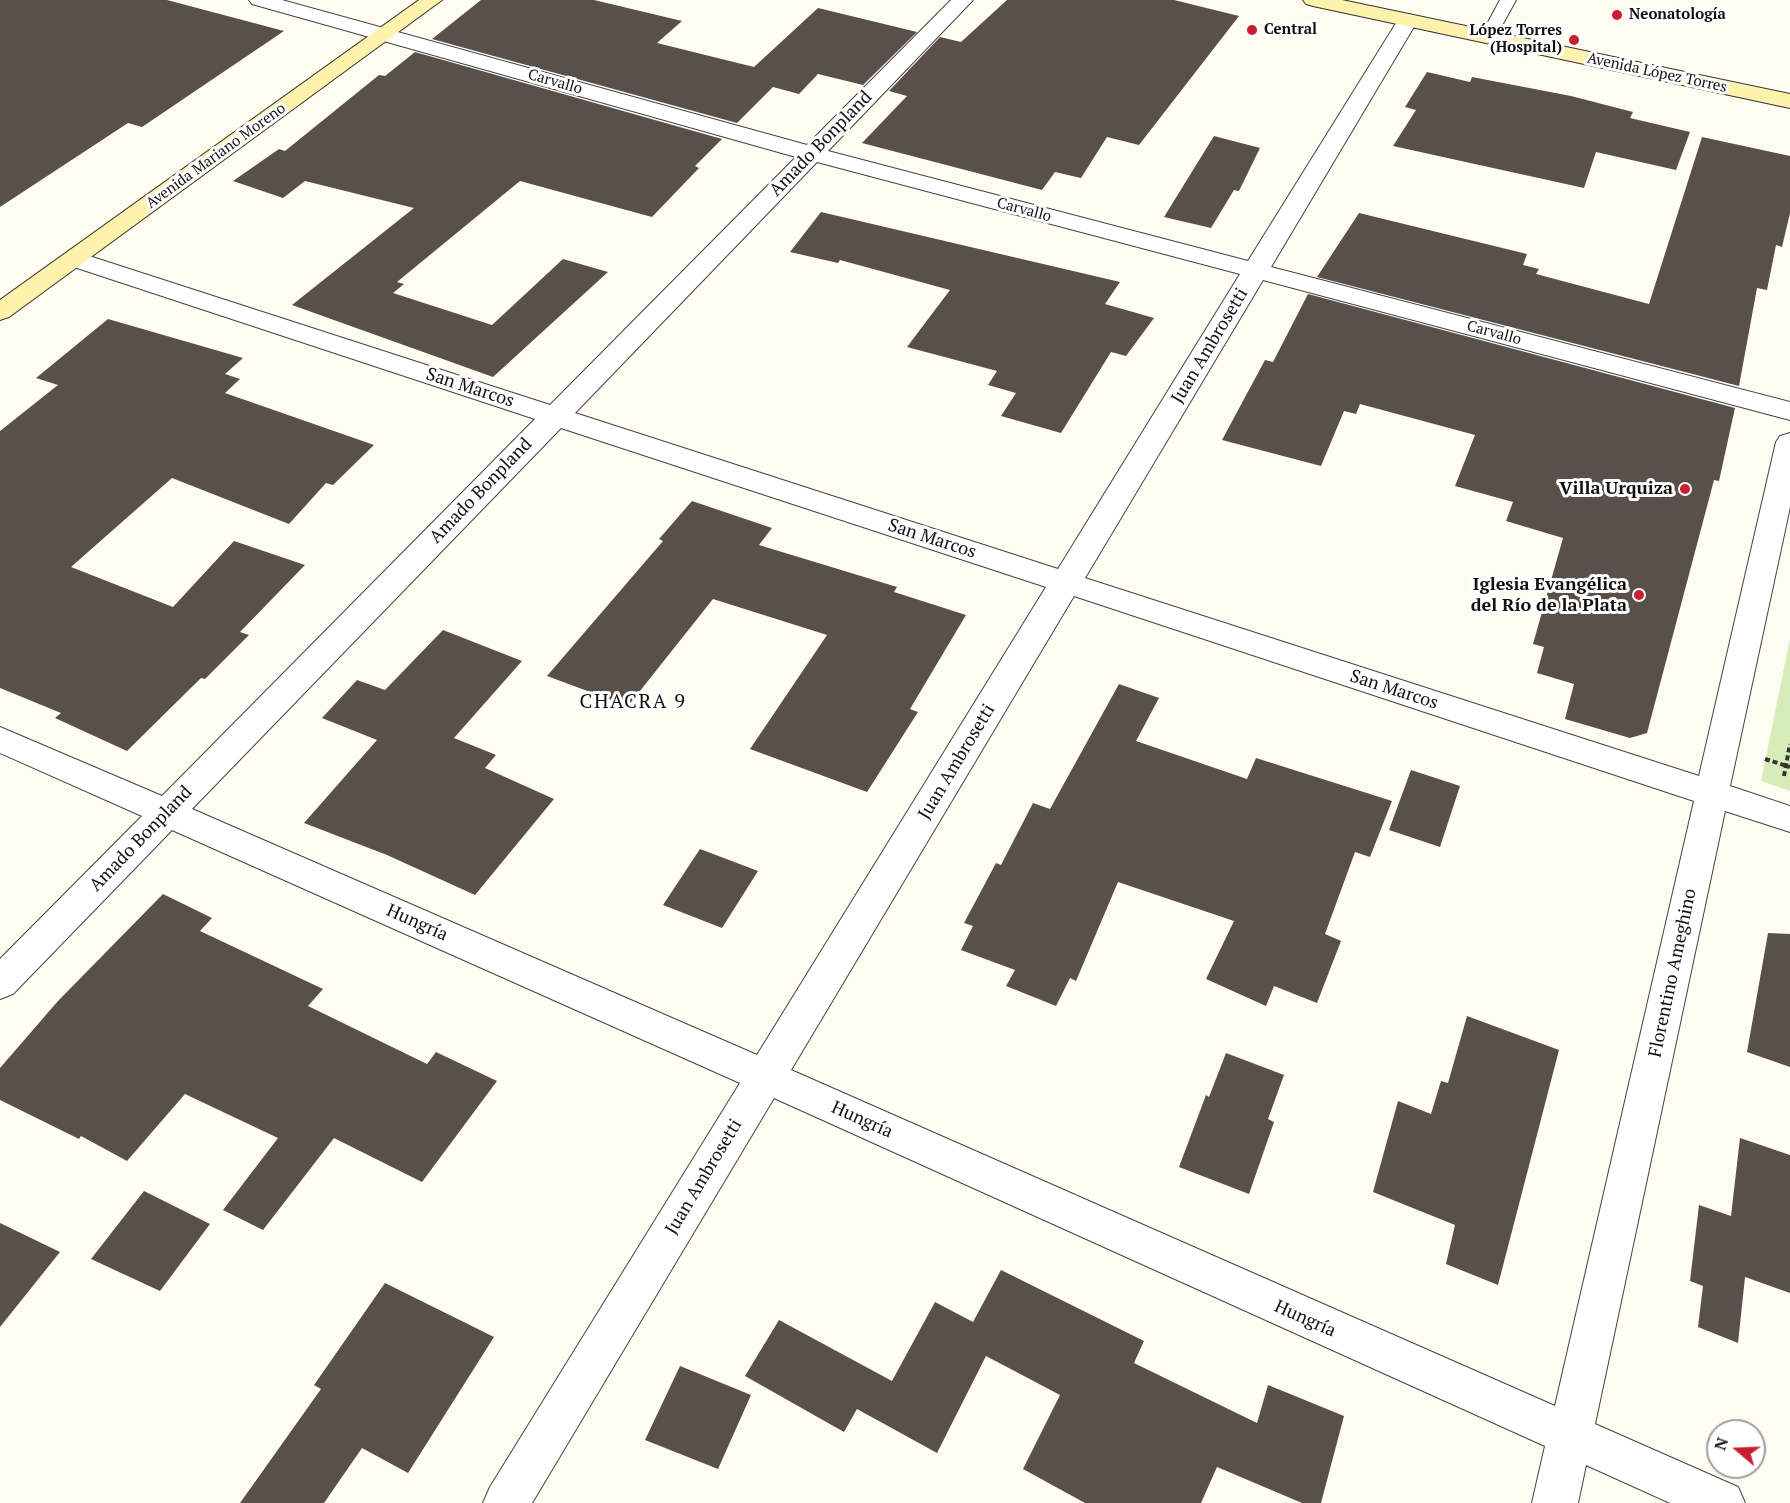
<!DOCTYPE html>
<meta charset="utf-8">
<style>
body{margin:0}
#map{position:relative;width:1790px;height:1503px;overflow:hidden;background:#fffcf2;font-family:"PT Serif",serif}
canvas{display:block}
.north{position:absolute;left:1706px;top:1419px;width:60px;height:60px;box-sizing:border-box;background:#fff;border:2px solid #9f9f9f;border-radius:50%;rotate:289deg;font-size:16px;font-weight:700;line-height:24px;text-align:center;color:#101010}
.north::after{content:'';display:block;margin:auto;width:21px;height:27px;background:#c91e2f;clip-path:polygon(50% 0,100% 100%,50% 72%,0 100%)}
</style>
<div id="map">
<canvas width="1790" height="1503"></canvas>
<div class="north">N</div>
</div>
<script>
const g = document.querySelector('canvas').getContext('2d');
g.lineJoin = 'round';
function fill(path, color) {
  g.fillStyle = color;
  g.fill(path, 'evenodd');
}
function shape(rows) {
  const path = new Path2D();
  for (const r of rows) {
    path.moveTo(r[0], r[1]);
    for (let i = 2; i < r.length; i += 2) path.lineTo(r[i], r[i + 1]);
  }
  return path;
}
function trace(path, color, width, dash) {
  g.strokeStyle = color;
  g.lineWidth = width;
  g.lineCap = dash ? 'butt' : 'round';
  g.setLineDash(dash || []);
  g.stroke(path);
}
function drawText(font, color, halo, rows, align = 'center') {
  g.font = font + ' "PT Serif",serif';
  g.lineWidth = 6;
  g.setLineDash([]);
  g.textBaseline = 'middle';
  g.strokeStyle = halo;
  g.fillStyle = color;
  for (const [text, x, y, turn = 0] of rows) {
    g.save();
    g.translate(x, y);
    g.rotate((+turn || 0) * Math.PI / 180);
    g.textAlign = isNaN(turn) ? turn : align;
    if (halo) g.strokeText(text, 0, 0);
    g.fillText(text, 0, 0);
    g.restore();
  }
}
const green = shape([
 [1790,639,1790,791,1761,781]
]);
const building = shape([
 [0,0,167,0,284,31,142,127,128,123,0,207],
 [481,0,594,0,682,21,657,43,754,67,818,8,917,32,863,85,818,74,799,94,773,87,737,123,432,39],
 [1007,0,1174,0,1239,16,1139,145,1107,137,1081,178,1055,172,1042,190,862,143,907,96,889,91,940,37,961,42],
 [415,52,722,139,695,166,699,168,652,217,520,181,397,282,404,284,393,293,492,325,563,259,608,272,493,377,292,305,414,208,305,181,283,198,233,181,279,149,285,151,379,75,385,76],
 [1427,72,1470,82,1472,77,1571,96,1633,112,1630,118,1690,132,1676,170,1596,152,1584,188,1393,146,1416,110,1405,107],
 [1214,136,1260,148,1239,191,1234,190,1211,228,1164,217],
 [1702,137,1790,156,1790,213,1782,247,1776,245,1767,290,1757,288,1739,386,1317,277,1359,213,1527,254,1523,265,1539,269,1536,274,1649,304],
 [821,212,1120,282,1105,304,1154,318,1126,356,1111,352,1061,433,1001,416,1016,393,988,385,997,371,907,347,950,290,840,260,838,263,790,252],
 [1308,294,1735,408,1719,481,1714,480,1647,733,1630,738,1565,719,1574,684,1537,673,1544,647,1533,644,1563,538,1506,521,1513,502,1455,486,1475,435,1360,404,1356,414,1344,411,1321,466,1222,440,1265,360,1273,362],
 [108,319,243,358,225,374,240,379,225,393,374,445,333,485,326,483,289,524,172,478,71,567,173,607,234,541,305,565,240,632,249,635,205,679,201,678,127,751,55,718,61,713,0,688,0,431,58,385,36,378],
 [692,501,772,528,759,545,897,587,894,592,966,615,910,709,918,712,867,792,750,749,827,635,713,599,628,706,547,676,663,541,659,539],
 [443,630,522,661,454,738,496,755,485,768,554,799,475,895,387,855,304,823,377,740,322,718,357,680,385,690],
 [1119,684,1159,698,1136,741,1247,779,1256,758,1392,801,1370,857,1355,852,1325,934,1341,941,1317,1003,1274,986,1266,1006,1206,979,1234,921,1118,882,1076,981,1070,978,1056,1006,1006,986,1015,970,961,950,973,926,964,923,996,863,1001,865,1033,803,1050,809],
 [1411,770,1460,786,1440,847,1389,830],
 [700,849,758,871,722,928,663,905],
 [163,894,212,918,200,931,323,989,308,1006,427,1064,436,1052,497,1081,422,1182,334,1138,263,1230,223,1210,278,1138,185,1094,127,1161,81,1136,79,1139,0,1100,0,1068,58,1001],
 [1768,933,1790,934,1790,1067,1747,1052],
 [1467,1016,1559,1050,1498,1285,1446,1264,1455,1225,1373,1192,1398,1101,1431,1114,1441,1081,1448,1083],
 [1226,1053,1284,1075,1268,1119,1274,1122,1249,1194,1179,1167,1206,1095,1209,1097],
 [1740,1138,1790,1155,1790,1293,1745,1277,1738,1343,1698,1327,1703,1286,1690,1281,1699,1205,1731,1216],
 [144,1191,210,1224,160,1291,91,1259],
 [0,1223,60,1252,0,1327],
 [1001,1270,1144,1341,1134,1363,1257,1423,1268,1385,1344,1416,1321,1503,1302,1503,1217,1467,1201,1503,1085,1503,1023,1469,1060,1395,986,1356,937,1453,857,1409,844,1432,745,1376,779,1320,892,1381,935,1302,973,1322],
 [385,1283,494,1337,408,1473,362,1448,324,1503,240,1503,321,1389,314,1385],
 [680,1366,751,1395,718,1469,645,1440]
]);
const path = shape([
 [1765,759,1790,767],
 [1784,776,1790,744]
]);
const service = shape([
 [1500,0,1516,0,1494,40,1482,40,1480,37,1500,0]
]);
const minor = shape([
 [249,0,282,0,807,145,951,0,973,0,828,151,1248,261,1398,20,1401,16,1408,14,1415,16,1418,20,1271,267,1790,402,1790,420,1263,280,1085,578,1699,776,1776,442,1780,436,1790,433,1790,507,1730,786,1790,806,1790,832,1725,811,1595,1424,1738,1487,1745,1503,1670,1503,1586,1465,1578,1503,1532,1503,1545,1446,774,1098,532,1503,483,1503,490,1487,740,1083,172,830,13,994,0,999,0,959,142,816,0,753,0,727,162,796,535,419,65,264,62,259,65,254,74,252,83,254,550,405,796,157,252,4,249,0],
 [817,162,1240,274,1058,569,575,413,817,162],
 [561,428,1046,587,757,1055,192,809,561,428],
 [1074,596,1694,801,1555,1406,791,1070,1074,596]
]);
const secondary = shape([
 [419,0,442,0,9,317,0,320,0,300,419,0],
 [1303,0,1342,0,1790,94,1790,108,1313,6,1306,4,1303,0]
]);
const markers = [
 [1617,15,6,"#c91e2f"],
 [1252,30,6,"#c91e2f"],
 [1574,40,6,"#c91e2f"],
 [1685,489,6,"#c91e2f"],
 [1639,595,6,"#c91e2f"]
];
const farPoinames = [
 ["Neonatología",1629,15],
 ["Central",1264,30],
 ["López Torres",1562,31,"right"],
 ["(Hospital)",1562,48,"right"]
];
const farStreetnames = [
 ["Avenida López Torres",1657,73,12],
 ["Carvallo",555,82,16],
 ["Avenida Mariano Moreno",216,156,-36],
 ["Carvallo",1024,210,15],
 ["Carvallo",1494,333,15]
];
const streetNames = [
 ["Amado Bonpland",821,144,-46],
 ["Juan Ambrosetti",1210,346,-59],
 ["San Marcos",470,388,18],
 ["Amado Bonpland",481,491,-46],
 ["San Marcos",932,539,18],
 ["San Marcos",1394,690,18],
 ["Juan Ambrosetti",957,762,-59],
 ["Amado Bonpland",141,839,-46],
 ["Hungría",417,923,24],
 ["Florentino Ameghino",1673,973,-78],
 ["Hungría",862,1120,24],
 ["Juan Ambrosetti",704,1177,-59],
 ["Hungría",1305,1319,24]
];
const poiNames = [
 ["Villa Urquiza",1673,489],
 ["Iglesia Evangélica",1627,585],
 ["del Río de la Plata",1627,606]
];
const neighbourhoodNames = [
 ["CHACRA 9",633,702]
];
fill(green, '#d6ecb9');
fill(building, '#59504b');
trace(service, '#434343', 2);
trace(minor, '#434343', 2);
trace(secondary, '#323232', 2);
trace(path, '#323232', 4, [5, 3]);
fill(service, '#fff');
fill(minor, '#fff');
fill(secondary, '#fff2ad');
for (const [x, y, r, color] of markers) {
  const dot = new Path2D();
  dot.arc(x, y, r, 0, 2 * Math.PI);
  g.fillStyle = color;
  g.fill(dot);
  trace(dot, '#fff', 2);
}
drawText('bold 15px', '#101010', '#fff', farPoinames, 'left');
drawText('15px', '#101010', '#fff', farStreetnames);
drawText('18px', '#101010', '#fff', streetNames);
drawText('bold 18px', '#101010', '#fff', poiNames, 'right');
g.letterSpacing = '1.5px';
drawText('20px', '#101010', '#fff', neighbourhoodNames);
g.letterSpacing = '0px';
</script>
